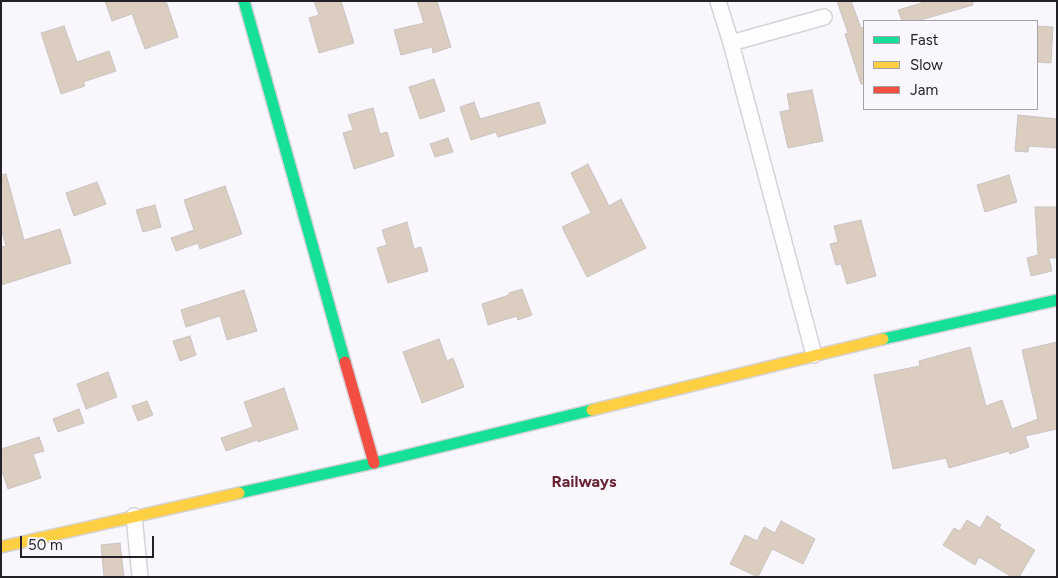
<!DOCTYPE html>
<style>
body{margin:0}
#map{position:relative;width:1058px;height:578px;overflow:hidden;background:#f9f7fc;font-family:Figtree,sans-serif}
canvas{display:block}
.frame{position:absolute;inset:0;border:2px solid #242227;pointer-events:none}
.legend{position:absolute;left:863px;top:20px;width:175px;height:90px;box-sizing:border-box;background:#f9f6fd;border:1px solid #a4a1a7;margin:0;padding:6px 9px;list-style:none;font-size:15px;color:#242227}
.legend li{display:flex;align-items:center;gap:10px;height:25px}
.legend b{width:25px;border:1px solid #a4a1a7}
.scale{position:absolute;left:20px;top:536px;width:134px;height:22px;box-sizing:border-box;border:2px solid #242227;border-top:0;padding-left:6px;font-size:15px;line-height:18px;white-space:nowrap;color:#242227;-webkit-text-stroke:4px #f9f6fd;paint-order:stroke}
</style>
<div id="map">
<canvas width="1058" height="578"></canvas>
<div class="frame"></div>
<ul class="legend">
<li><b style="height:6px;background:#16e098"></b>Fast</li>
<li><b style="height:6px;background:#ffcf43"></b>Slow</li>
<li><b style="height:6px;background:#f24e42"></b>Jam</li>
</ul>
<div class="scale">50 m</div>
</div>
<script>
const g = document.querySelector('canvas').getContext('2d');
g.lineJoin = 'round';
function fill(path, color) {
  g.fillStyle = color;
  g.fill(path, 'evenodd');
}
function shape(rows) {
  const path = new Path2D();
  for (const r of rows) {
    path.moveTo(r[0], r[1]);
    for (let i = 2; i < r.length; i += 2) path.lineTo(r[i], r[i + 1]);
  }
  return path;
}
function trace(path, color, width, dash) {
  g.strokeStyle = color;
  g.lineWidth = width;
  g.lineCap = dash ? 'butt' : 'round';
  g.setLineDash(dash || []);
  g.stroke(path);
}
function drawText(font, color, halo, rows, align = 'center') {
  g.font = font + ' Figtree,sans-serif';
  g.lineWidth = 4;
  g.setLineDash([]);
  g.textBaseline = 'middle';
  g.strokeStyle = halo;
  g.fillStyle = color;
  for (const [text, x, y, turn = 0] of rows) {
    g.save();
    g.translate(x, y);
    g.rotate((+turn || 0) * Math.PI / 180);
    g.textAlign = isNaN(turn) ? turn : align;
    if (halo) g.strokeText(text, 0, 0);
    g.fillText(text, 0, 0);
    g.restore();
  }
}
const building = shape([
 [105,1,166,1,178,37,145,49,132,14,112,21,105,1],
 [314,1,341,1,354,43,319,53,309,18,319,15,314,1],
 [417,1,437,1,451,47,433,53,432,47,401,55,394,30,424,23,417,1],
 [837,1,851,1,861,28,864,27,864,84,861,84,845,34,848,33,837,1],
 [928,1,973,1,973,5,917,21,902,21,898,10,928,1],
 [64,26,77,62,109,51,116,71,83,82,85,86,61,94,41,33,64,26],
 [1037,26,1053,27,1051,63,1037,62,1037,26],
 [434,79,445,111,420,119,409,87,434,79],
 [812,90,823,141,788,148,780,112,790,110,787,94,812,90],
 [474,102,480,119,539,102,546,123,498,137,496,132,471,140,460,107,474,102],
 [373,108,380,134,387,132,394,156,354,169,343,133,353,130,348,115,373,108],
 [1018,115,1057,119,1057,148,1029,146,1028,152,1015,151,1018,115],
 [448,138,453,152,435,157,430,144,448,138],
 [588,164,609,206,621,199,646,248,587,277,562,227,591,213,571,173,588,164],
 [6,174,24,240,60,229,71,263,1,285,1,247,6,246,1,228,1,175,6,174],
 [1009,175,1017,202,985,212,977,185,1009,175],
 [97,182,106,204,74,216,66,193,97,182],
 [225,186,242,234,200,249,198,243,176,251,171,238,194,230,184,200,225,186],
 [155,205,161,227,143,232,136,210,155,205],
 [1035,207,1057,207,1057,258,1049,258,1052,271,1031,276,1027,258,1038,255,1035,207],
 [861,220,876,276,847,284,841,264,836,265,830,244,838,242,834,226,861,220],
 [407,222,414,249,421,247,428,271,388,283,377,248,387,245,382,230,407,222],
 [522,289,532,315,518,320,517,316,488,325,482,304,509,295,509,293,522,289],
 [244,290,257,331,227,340,220,316,186,327,181,310,244,290],
 [190,336,196,355,180,361,173,341,190,336],
 [439,339,447,361,453,358,464,387,422,403,403,352,439,339],
 [1057,342,1057,429,1025,436,1029,447,1010,454,1009,451,949,468,946,458,893,469,874,375,920,366,919,361,970,347,986,406,1002,400,1012,429,1038,419,1022,350,1057,342],
 [108,372,117,397,86,409,77,384,108,372],
 [284,388,298,429,258,442,257,440,226,451,221,438,253,427,244,402,284,388],
 [147,401,153,415,138,421,132,406,147,401],
 [79,409,84,423,58,432,53,419,79,409],
 [39,437,44,451,33,454,41,478,8,489,1,468,1,449,39,437],
 [987,516,1001,525,999,528,1035,550,1019,577,1012,577,979,557,975,565,943,545,954,528,960,531,967,520,980,528,987,516],
 [781,521,815,539,803,564,772,549,758,577,730,564,745,535,757,541,764,527,775,533,781,521],
 [120,543,124,577,104,577,101,545,120,543]
]);
const street = shape([
 [718,1,731,43,814,355],
 [731,43,824,17],
 [134,516,140,577]
]);
const fast = shape([
 [244,1,345,362],
 [883,339,1057,300],
 [239,493,374,463,592,410]
]);
const slow = shape([
 [592,410,883,339],
 [1,547,239,493]
]);
const jam = shape([
 [345,362,374,463]
]);
const neighbourhoodNames = [
 ["Railways",584,482]
];
fill(building, '#dbcdbf');
trace(building, '#c8c4c4', 1);
trace(street, '#d5d3d8', 18);
trace(fast, '#d5d3d8', 14);
trace(slow, '#d5d3d8', 14);
trace(jam, '#d5d3d8', 14);
trace(street, '#fefeff', 15);
trace(fast, '#16e098', 11);
trace(slow, '#ffcf43', 11);
trace(jam, '#f24e42', 11);
drawText('bold 16px', '#682331', '#f9f6fd', neighbourhoodNames);
</script>
